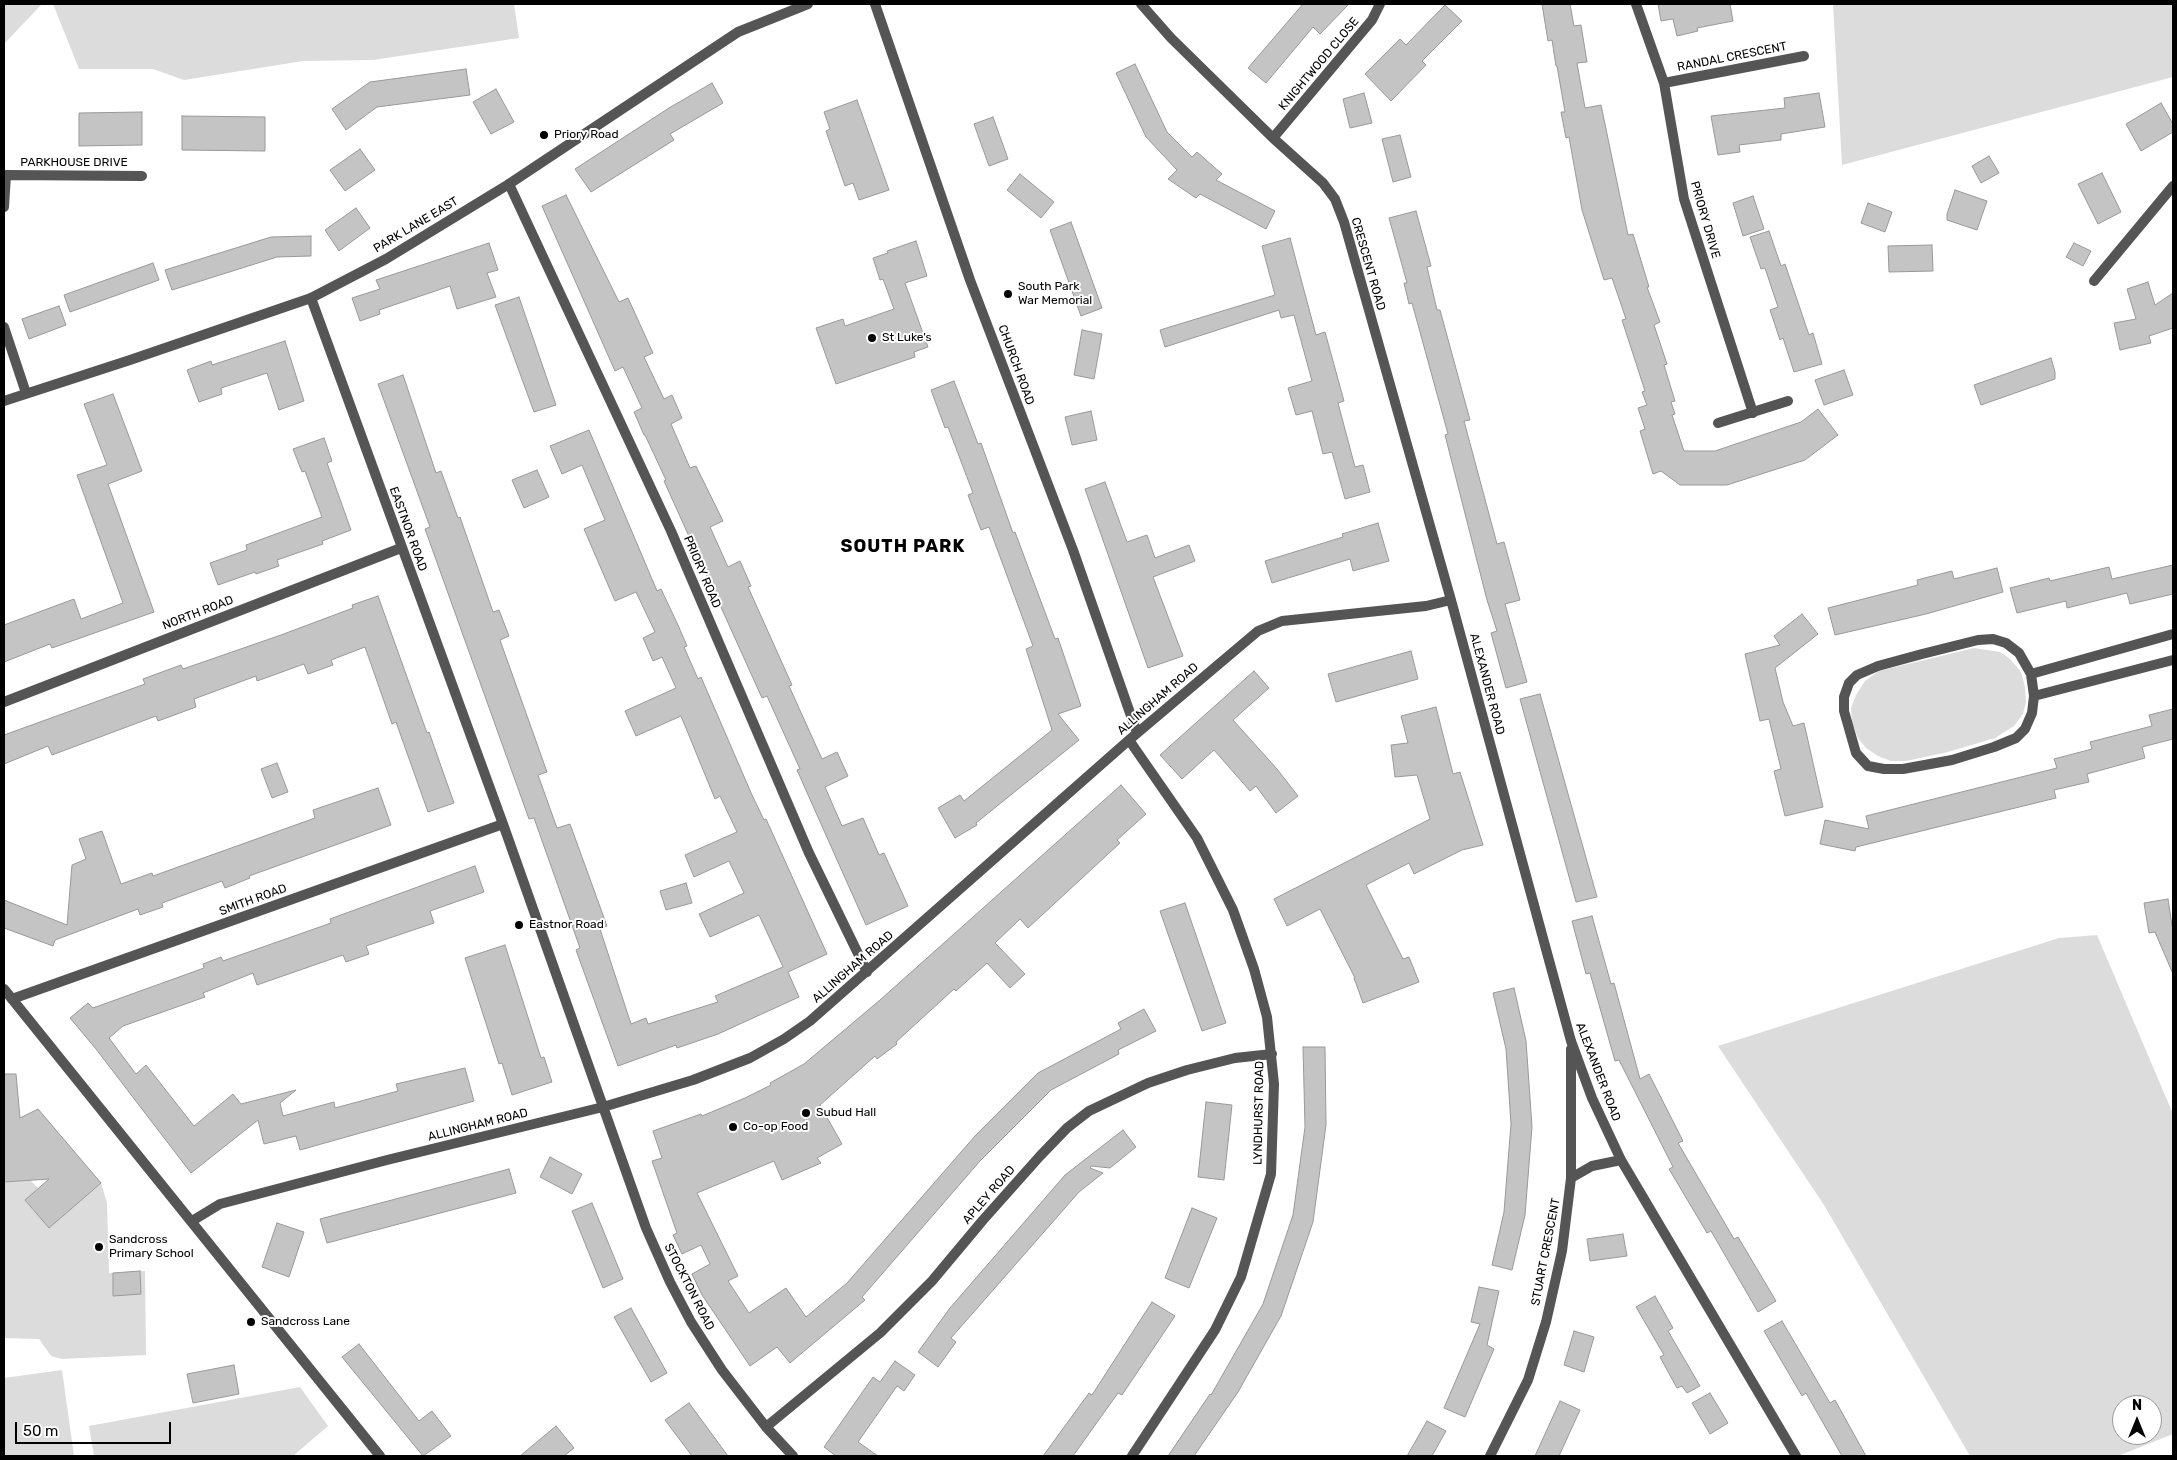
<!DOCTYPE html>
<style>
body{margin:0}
#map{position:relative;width:2177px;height:1460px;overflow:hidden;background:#fff;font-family:Rubik,sans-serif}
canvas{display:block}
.frame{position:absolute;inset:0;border:5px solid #000;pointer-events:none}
.north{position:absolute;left:2112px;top:1395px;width:50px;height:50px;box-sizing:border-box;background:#fff;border:1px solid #999;border-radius:50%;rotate:0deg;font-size:14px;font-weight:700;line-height:20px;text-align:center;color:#000}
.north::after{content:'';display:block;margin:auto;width:18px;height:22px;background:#000;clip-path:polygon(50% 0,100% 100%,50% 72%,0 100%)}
.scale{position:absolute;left:15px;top:1422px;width:156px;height:22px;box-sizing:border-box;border:2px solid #000;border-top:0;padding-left:6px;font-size:15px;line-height:18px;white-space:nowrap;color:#000;-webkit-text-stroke:4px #fff;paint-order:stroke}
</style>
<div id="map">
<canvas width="2177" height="1460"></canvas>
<div class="frame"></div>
<div class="north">N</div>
<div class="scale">50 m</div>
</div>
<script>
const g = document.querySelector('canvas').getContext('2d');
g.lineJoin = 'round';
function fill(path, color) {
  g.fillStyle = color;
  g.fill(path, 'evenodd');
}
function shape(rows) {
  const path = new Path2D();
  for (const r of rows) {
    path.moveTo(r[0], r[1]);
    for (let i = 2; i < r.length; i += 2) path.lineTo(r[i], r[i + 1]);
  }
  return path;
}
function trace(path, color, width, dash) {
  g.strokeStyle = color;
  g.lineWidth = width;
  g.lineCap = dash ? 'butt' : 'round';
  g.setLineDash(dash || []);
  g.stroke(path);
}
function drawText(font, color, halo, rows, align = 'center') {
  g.font = font + ' Rubik,sans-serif';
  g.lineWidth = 4;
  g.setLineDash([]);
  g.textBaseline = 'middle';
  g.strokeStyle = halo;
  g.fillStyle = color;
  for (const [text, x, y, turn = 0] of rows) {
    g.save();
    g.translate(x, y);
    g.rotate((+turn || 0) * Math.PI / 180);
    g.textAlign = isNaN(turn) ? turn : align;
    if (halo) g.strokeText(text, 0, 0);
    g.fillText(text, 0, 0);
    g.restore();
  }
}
const green = shape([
 [4,4,42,4,4,44],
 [53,4,514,4,519,38,373,60,303,61,184,80,153,69,79,69],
 [1833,4,2173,4,2173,77,1842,165],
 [1974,648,2000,652,2010,659,2021,672,2025,687,2026,702,2023,714,2014,726,1995,738,1948,752,1906,761,1891,761,1878,756,1866,748,1858,738,1852,722,1851,708,1856,695,1865,681,1879,671],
 [2097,935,2173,1114,2173,1434,2118,1456,1970,1456,1824,1205,1718,1046,2059,938],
 [2122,1405,2152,1405,2152,1435,2122,1435],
 [30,1180,38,1188,25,1200,49,1228,101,1183,107,1203,109,1273,145,1271,146,1355,62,1359,51,1356,39,1339,4,1338,4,1182],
 [62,1370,74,1456,4,1456,4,1378],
 [300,1387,328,1426,293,1456,94,1456,89,1426]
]);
const building = shape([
 [1303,4,1349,4,1320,34,1313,27,1266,83,1248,68,1303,4],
 [1542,4,1570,4,1574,26,1581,25,1587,62,1577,63,1585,108,1601,105,1628,235,1633,234,1649,287,1647,287,1660,322,1654,325,1667,364,1664,365,1675,401,1671,402,1675,414,1672,415,1684,451,1715,451,1801,422,1818,409,1838,435,1805,460,1727,485,1680,485,1661,471,1653,474,1640,431,1645,429,1638,408,1647,405,1642,392,1645,391,1622,320,1626,319,1612,278,1604,280,1582,210,1569,137,1566,138,1561,112,1565,112,1557,66,1556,66,1552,40,1548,41,1542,4],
 [1658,4,1730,4,1733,21,1697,28,1698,31,1677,36,1673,19,1661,21,1658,4],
 [1445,5,1462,21,1422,61,1426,65,1391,101,1365,74,1400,39,1406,45,1445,5],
 [1135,64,1167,132,1192,157,1197,152,1222,174,1216,180,1275,211,1266,229,1200,194,1196,198,1168,179,1177,170,1146,137,1116,73,1135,64],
 [466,69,470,95,377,107,346,130,332,109,370,82,466,69],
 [712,83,723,103,670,134,674,140,591,192,575,169,669,108,712,83],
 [496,89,514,122,491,134,473,102,496,89],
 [1364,93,1372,123,1350,128,1343,99,1364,93],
 [1819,93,1825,127,1781,134,1781,140,1739,145,1740,152,1718,155,1711,116,1785,108,1784,98,1819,93],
 [857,100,889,190,859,200,853,183,845,186,826,131,830,129,824,112,857,100],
 [2161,103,2173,124,2173,132,2141,151,2126,124,2161,103],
 [142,112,142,145,79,146,79,113,142,112],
 [182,116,265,117,265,151,182,150,182,116],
 [993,117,1008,159,989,166,974,124,993,117],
 [1400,135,1411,177,1393,182,1382,139,1400,135],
 [360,149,375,170,345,191,330,170,360,149],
 [1989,156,1999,173,1981,183,1972,166,1989,156],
 [2102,173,2121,212,2098,224,2078,184,2102,173],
 [1020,174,1054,202,1041,218,1007,190,1020,174],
 [1955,190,1987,201,1977,230,1947,220,1947,214,1955,190],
 [566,195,619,302,628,298,653,353,644,357,664,399,672,395,682,418,671,424,690,468,696,466,723,521,710,527,728,567,740,561,751,586,748,587,792,685,789,686,822,759,837,752,848,776,825,787,842,826,863,818,879,855,884,853,908,906,866,925,797,770,800,769,767,696,762,698,664,481,666,480,645,435,644,435,634,412,642,408,623,367,615,371,542,206,566,195],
 [1753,196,1764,229,1743,236,1733,203,1753,196],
 [1868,203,1892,212,1885,232,1861,223,1868,203],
 [356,208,370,228,339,251,325,230,356,208],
 [1416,211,1431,266,1427,267,1437,310,1440,310,1470,420,1464,421,1497,544,1504,542,1520,600,1505,604,1527,682,1506,688,1491,633,1497,631,1487,600,1445,435,1448,434,1412,303,1409,304,1404,283,1407,283,1389,218,1416,211],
 [1071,222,1102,308,1081,316,1050,230,1071,222],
 [1769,231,1781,266,1785,264,1809,335,1813,333,1822,364,1794,372,1783,338,1780,340,1770,310,1778,307,1765,268,1761,269,1750,237,1769,231],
 [311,236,311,256,277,257,172,290,165,270,271,237,311,236],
 [1290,238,1316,335,1325,332,1344,401,1338,403,1355,467,1363,465,1370,492,1345,499,1332,452,1323,454,1312,411,1296,415,1288,388,1312,381,1294,315,1281,318,1279,310,1165,347,1160,330,1275,295,1262,246,1290,238],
 [916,241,927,276,905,283,928,347,914,352,915,357,836,384,816,328,843,319,845,326,894,309,883,279,880,280,873,258,888,253,887,251,916,241],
 [489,243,498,270,487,273,496,297,457,309,450,286,379,310,380,314,360,321,352,298,380,289,376,280,489,243],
 [2074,243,2091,251,2083,266,2066,257,2074,243],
 [1932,245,1933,271,1889,272,1888,246,1932,245],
 [153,263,159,280,70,312,64,295,153,263],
 [2148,282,2155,305,2173,293,2173,328,2149,336,2151,343,2120,350,2114,323,2136,319,2127,289,2148,282],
 [519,297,556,405,534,412,495,305,519,297],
 [59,306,66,325,29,339,22,319,59,306],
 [1082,330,1102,334,1094,379,1074,375,1082,330],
 [285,341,304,401,279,410,267,373,221,388,222,394,199,402,187,370,211,361,212,365,285,341],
 [2051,358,2055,372,2055,379,1981,405,1974,385,2051,358],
 [1844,370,1853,395,1824,405,1815,380,1844,370],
 [403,375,436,473,441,471,458,518,460,517,493,612,499,610,509,636,500,640,547,772,538,775,557,828,570,824,607,926,600,929,631,1024,646,1018,648,1024,718,1002,715,996,783,967,759,915,710,937,699,914,744,893,729,861,694,877,685,855,737,832,720,796,715,799,681,716,636,736,625,711,676,688,662,657,653,661,643,638,655,632,636,592,615,601,584,529,605,520,582,465,562,474,550,446,589,430,657,591,661,589,678,625,687,646,684,647,698,679,701,677,752,795,764,820,766,819,827,954,788,972,799,997,718,1034,677,1048,676,1045,618,1066,576,950,580,948,534,818,529,819,425,529,430,527,378,384,403,375],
 [954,381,978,444,981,443,1013,533,1015,532,1055,639,1058,638,1081,706,1058,714,1079,740,976,823,977,825,955,838,938,808,960,795,964,801,1052,730,1026,649,1033,646,989,527,981,530,968,495,973,493,948,427,945,428,931,390,954,381],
 [113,394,142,471,108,484,154,612,52,648,50,644,4,662,4,625,74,599,81,619,123,603,77,475,107,465,84,404,113,394],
 [1091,411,1097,440,1072,445,1065,417,1091,411],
 [324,438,332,461,327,463,351,530,322,541,323,544,277,560,279,566,256,574,255,572,218,585,210,563,247,550,246,545,322,517,305,471,302,472,293,449,324,438],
 [537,470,549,497,524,508,512,480,537,470],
 [1105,482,1127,542,1147,535,1155,558,1189,545,1195,561,1153,577,1183,656,1148,668,1085,489,1105,482],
 [1378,523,1389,561,1353,571,1350,559,1272,583,1265,561,1343,537,1342,534,1378,523],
 [2173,565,2173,594,2130,604,2127,593,2067,608,2066,601,2017,613,2010,588,2049,578,2050,581,2109,567,2112,579,2173,565],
 [1997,568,2003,592,1926,614,1835,635,1828,608,1918,585,1917,580,1952,571,1954,579,1997,568],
 [378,596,427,733,429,732,454,803,428,812,396,722,392,724,365,647,331,660,333,665,308,674,304,664,257,681,256,676,194,699,196,707,158,721,156,716,52,755,48,746,4,764,4,735,145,684,143,679,181,665,183,669,281,635,353,608,352,605,378,596],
 [1802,614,1818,634,1775,668,1783,702,1793,726,1804,723,1823,807,1785,816,1774,771,1781,769,1769,719,1760,721,1745,654,1780,645,1774,636,1802,614],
 [1411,651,1418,679,1336,702,1328,674,1411,651],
 [1254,671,1269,688,1233,720,1277,769,1298,796,1276,813,1256,786,1250,791,1214,750,1182,779,1160,755,1254,671],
 [1540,694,1597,897,1576,902,1520,699,1540,694],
 [1436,707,1453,774,1460,772,1483,845,1462,850,1414,874,1409,863,1366,885,1403,959,1409,957,1419,982,1363,1003,1354,978,1355,978,1320,909,1287,926,1274,899,1430,819,1417,775,1395,777,1391,745,1408,743,1401,716,1436,707],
 [2173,709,2173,739,2142,747,2145,758,2087,774,2089,782,2054,790,2056,798,1856,847,1855,851,1820,844,1825,820,1869,829,1866,816,2057,768,2054,759,2092,749,2090,742,2152,726,2149,715,2173,709],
 [277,763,288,792,272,798,261,769,277,763],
 [1121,785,1146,814,1117,840,1120,843,1028,928,1020,919,995,943,1025,974,1010,988,987,963,956,991,954,989,896,1042,897,1044,877,1059,875,1056,820,1105,842,1144,817,1158,821,1163,782,1180,774,1161,697,1193,738,1276,728,1281,749,1313,786,1288,806,1317,847,1283,975,1136,1038,1073,1121,1029,1118,1023,1144,1009,1156,1031,1118,1050,1119,1054,1051,1090,980,1161,862,1297,865,1300,790,1363,777,1347,750,1366,702,1295,692,1274,710,1264,701,1245,682,1254,673,1235,677,1233,652,1161,662,1158,653,1131,701,1114,702,1116,745,1098,771,1085,770,1083,804,1064,880,1000,1121,785],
 [378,788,391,825,249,876,250,878,225,888,222,881,162,903,163,907,140,915,138,909,55,940,53,946,4,928,4,900,67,925,72,865,86,859,79,839,102,831,121,884,152,873,153,876,315,818,313,810,378,788],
 [475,866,484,892,430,911,434,923,366,946,369,954,346,962,343,955,257,985,253,973,203,993,205,997,123,1026,109,1038,136,1074,146,1065,194,1126,233,1094,241,1104,296,1090,280,1103,283,1116,334,1102,335,1108,398,1091,396,1084,465,1068,474,1101,300,1150,296,1136,264,1144,258,1120,191,1173,96,1049,70,1018,88,1003,93,1008,204,968,203,964,221,957,223,961,331,923,330,919,475,866],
 [686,883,692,903,666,910,660,891,686,883],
 [2168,899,2173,932,2173,974,2155,932,2149,933,2144,903,2168,899],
 [1185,903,1226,1023,1202,1031,1160,911,1185,903],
 [1592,916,1611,984,1614,983,1640,1079,1649,1074,1683,1141,1678,1143,1734,1239,1738,1237,1776,1301,1758,1312,1711,1231,1707,1233,1669,1169,1673,1167,1619,1060,1615,1061,1590,973,1586,974,1572,921,1592,916],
 [505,945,541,1058,544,1057,552,1082,512,1095,502,1063,499,1064,465,958,505,945],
 [1514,988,1526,1041,1532,1127,1525,1215,1512,1270,1492,1265,1504,1212,1511,1124,1506,1049,1493,993,1514,988],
 [1303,1047,1325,1047,1326,1125,1313,1222,1281,1316,1238,1392,1194,1456,1168,1456,1210,1394,1211,1395,1263,1304,1293,1215,1305,1127,1303,1047],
 [4,1074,16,1074,20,1118,38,1109,101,1183,49,1228,25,1200,49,1179,4,1182,4,1074],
 [1206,1102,1232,1105,1224,1180,1198,1177,1206,1102],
 [1123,1130,1136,1147,1110,1168,1091,1166,1090,1168,1103,1173,1079,1192,951,1338,956,1342,938,1367,918,1352,950,1308,1065,1175,1123,1130],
 [550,1157,582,1174,572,1194,540,1177,550,1157],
 [509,1169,516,1193,327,1243,320,1219,509,1169],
 [592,1203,623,1279,603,1288,572,1211,592,1203],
 [1192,1208,1217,1218,1189,1288,1165,1278,1192,1208],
 [277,1223,304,1232,289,1277,262,1267,277,1223],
 [1623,1234,1627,1256,1590,1261,1587,1239,1623,1234],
 [140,1271,141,1294,113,1296,113,1273,140,1271],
 [1479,1287,1499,1291,1487,1345,1494,1349,1465,1417,1444,1408,1480,1324,1471,1322,1479,1287],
 [1655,1296,1673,1328,1668,1331,1700,1386,1687,1393,1682,1386,1677,1388,1660,1357,1664,1355,1636,1307,1655,1296],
 [1152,1302,1175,1316,1122,1395,1118,1393,1073,1456,1043,1456,1089,1393,1092,1395,1152,1302],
 [631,1308,667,1373,651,1382,614,1317,631,1308],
 [1782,1321,1830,1403,1835,1400,1866,1456,1842,1456,1806,1393,1802,1396,1764,1331,1782,1321],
 [1574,1331,1594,1337,1584,1372,1564,1365,1574,1331],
 [359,1344,419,1421,432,1411,451,1436,423,1456,342,1357,359,1344],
 [895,1361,915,1375,904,1391,897,1386,858,1442,878,1456,836,1456,824,1447,873,1377,880,1382,895,1361],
 [234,1365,239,1394,193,1403,187,1374,234,1365],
 [1710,1393,1728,1423,1710,1434,1692,1403,1710,1393],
 [1560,1401,1580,1410,1559,1456,1535,1456,1560,1401],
 [689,1403,728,1456,692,1456,665,1420,689,1403],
 [1427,1421,1446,1431,1432,1456,1407,1456,1427,1421],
 [556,1426,574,1448,564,1456,520,1456,556,1426]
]);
const minor = shape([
 [875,4,970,280,1073,550,1137,733],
 [1141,4,1171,38,1273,138,1323,183,1335,199,1344,222,1451,600,1571,1041,1592,1098,1621,1160,1796,1456],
 [1636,4,1664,83,1684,199,1753,413],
 [1664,83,1804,56],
 [1273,138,1372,20,1380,4],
 [509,184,671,531,809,853,867,972],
 [4,207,6,175,142,176],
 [2094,281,2173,186],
 [311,298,503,824,646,1228,670,1282,691,1322,722,1370,766,1427,793,1456],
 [4,327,26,393],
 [1718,423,1788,401],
 [1993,639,2006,643,2019,653,2031,674,2034,696,2032,713,2025,729,2016,738,1994,747,1952,760,1903,769,1884,769,1868,766,1856,753,1844,711,1844,697,1849,683,1857,675,1878,666,1922,654,1978,640,1993,639],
 [2031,674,2173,634],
 [2034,696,2173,660],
 [4,702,401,548],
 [1129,740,1197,838,1233,910,1254,969,1267,1017,1274,1084,1271,1174,1241,1277,1215,1330,1132,1456],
 [12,999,503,824],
 [1571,1178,1592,1166,1621,1160],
 [192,1221,220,1204,387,1160,603,1107,693,1080,750,1058,784,1039,810,1021,1129,740,1258,631,1282,621,1426,606,1451,600],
 [766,1427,880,1333,932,1281,983,1220,1040,1156,1067,1128,1089,1111,1148,1083,1187,1070,1235,1058,1272,1054],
 [1490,1456,1528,1380,1546,1322,1562,1251,1571,1178,1571,1049]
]);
const tertiary = shape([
 [4,401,130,360,311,298,386,259,509,184,738,32,808,4],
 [4,989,380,1456]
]);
const markers = [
 [544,135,5,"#000"],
 [1008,294,5,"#000"],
 [872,338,5,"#000"],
 [519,925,5,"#000"],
 [806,1113,5,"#000"],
 [733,1127,5,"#000"],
 [99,1247,5,"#000"],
 [251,1322,5,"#000"]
];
const streetNames = [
 ["RANDAL CRESCENT",1732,57,-11],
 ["KNIGHTWOOD CLOSE",1319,64,-50],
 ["PARKHOUSE DRIVE",74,163],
 ["PRIORY DRIVE",1705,220,74],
 ["PARK LANE EAST",416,225,-31],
 ["CRESCENT ROAD",1368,264,74],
 ["CHURCH ROAD",1016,365,70],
 ["EASTNOR ROAD",408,529,70],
 ["PRIORY ROAD",702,572,67],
 ["NORTH ROAD",198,613,-21],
 ["ALEXANDER ROAD",1487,684,75],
 ["ALLINGHAM ROAD",1158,699,-41],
 ["SMITH ROAD",253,900,-20],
 ["ALLINGHAM ROAD",853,967,-41],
 ["ALEXANDER ROAD",1598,1072,69],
 ["LYNDHURST ROAD",1259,1113,-89],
 ["ALLINGHAM ROAD",478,1125,-14],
 ["APLEY ROAD",989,1195,-49],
 ["STUART CRESCENT",1546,1252,-79],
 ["STOCKTON ROAD",689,1287,63]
];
const poiNames = [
 ["Priory Road",554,135],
 ["South Park",1018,287],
 ["War Memorial",1018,301],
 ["St Luke's",882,338],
 ["Eastnor Road",529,925],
 ["Subud Hall",816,1113],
 ["Co-op Food",743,1127],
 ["Sandcross",109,1240],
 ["Primary School",109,1254],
 ["Sandcross Lane",261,1322]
];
const districtNames = [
 ["SOUTH PARK",903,547]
];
fill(green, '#dcdcdc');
fill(building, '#c4c4c4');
trace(building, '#999', 1);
trace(minor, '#555', 10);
trace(tertiary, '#555', 10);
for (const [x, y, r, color] of markers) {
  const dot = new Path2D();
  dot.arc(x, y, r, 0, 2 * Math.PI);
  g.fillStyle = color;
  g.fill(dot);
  trace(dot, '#fff', 2);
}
drawText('12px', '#000', '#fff', streetNames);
drawText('12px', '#000', '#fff', poiNames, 'left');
g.letterSpacing = '1px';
drawText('bold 18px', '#000', '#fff', districtNames);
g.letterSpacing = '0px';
</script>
